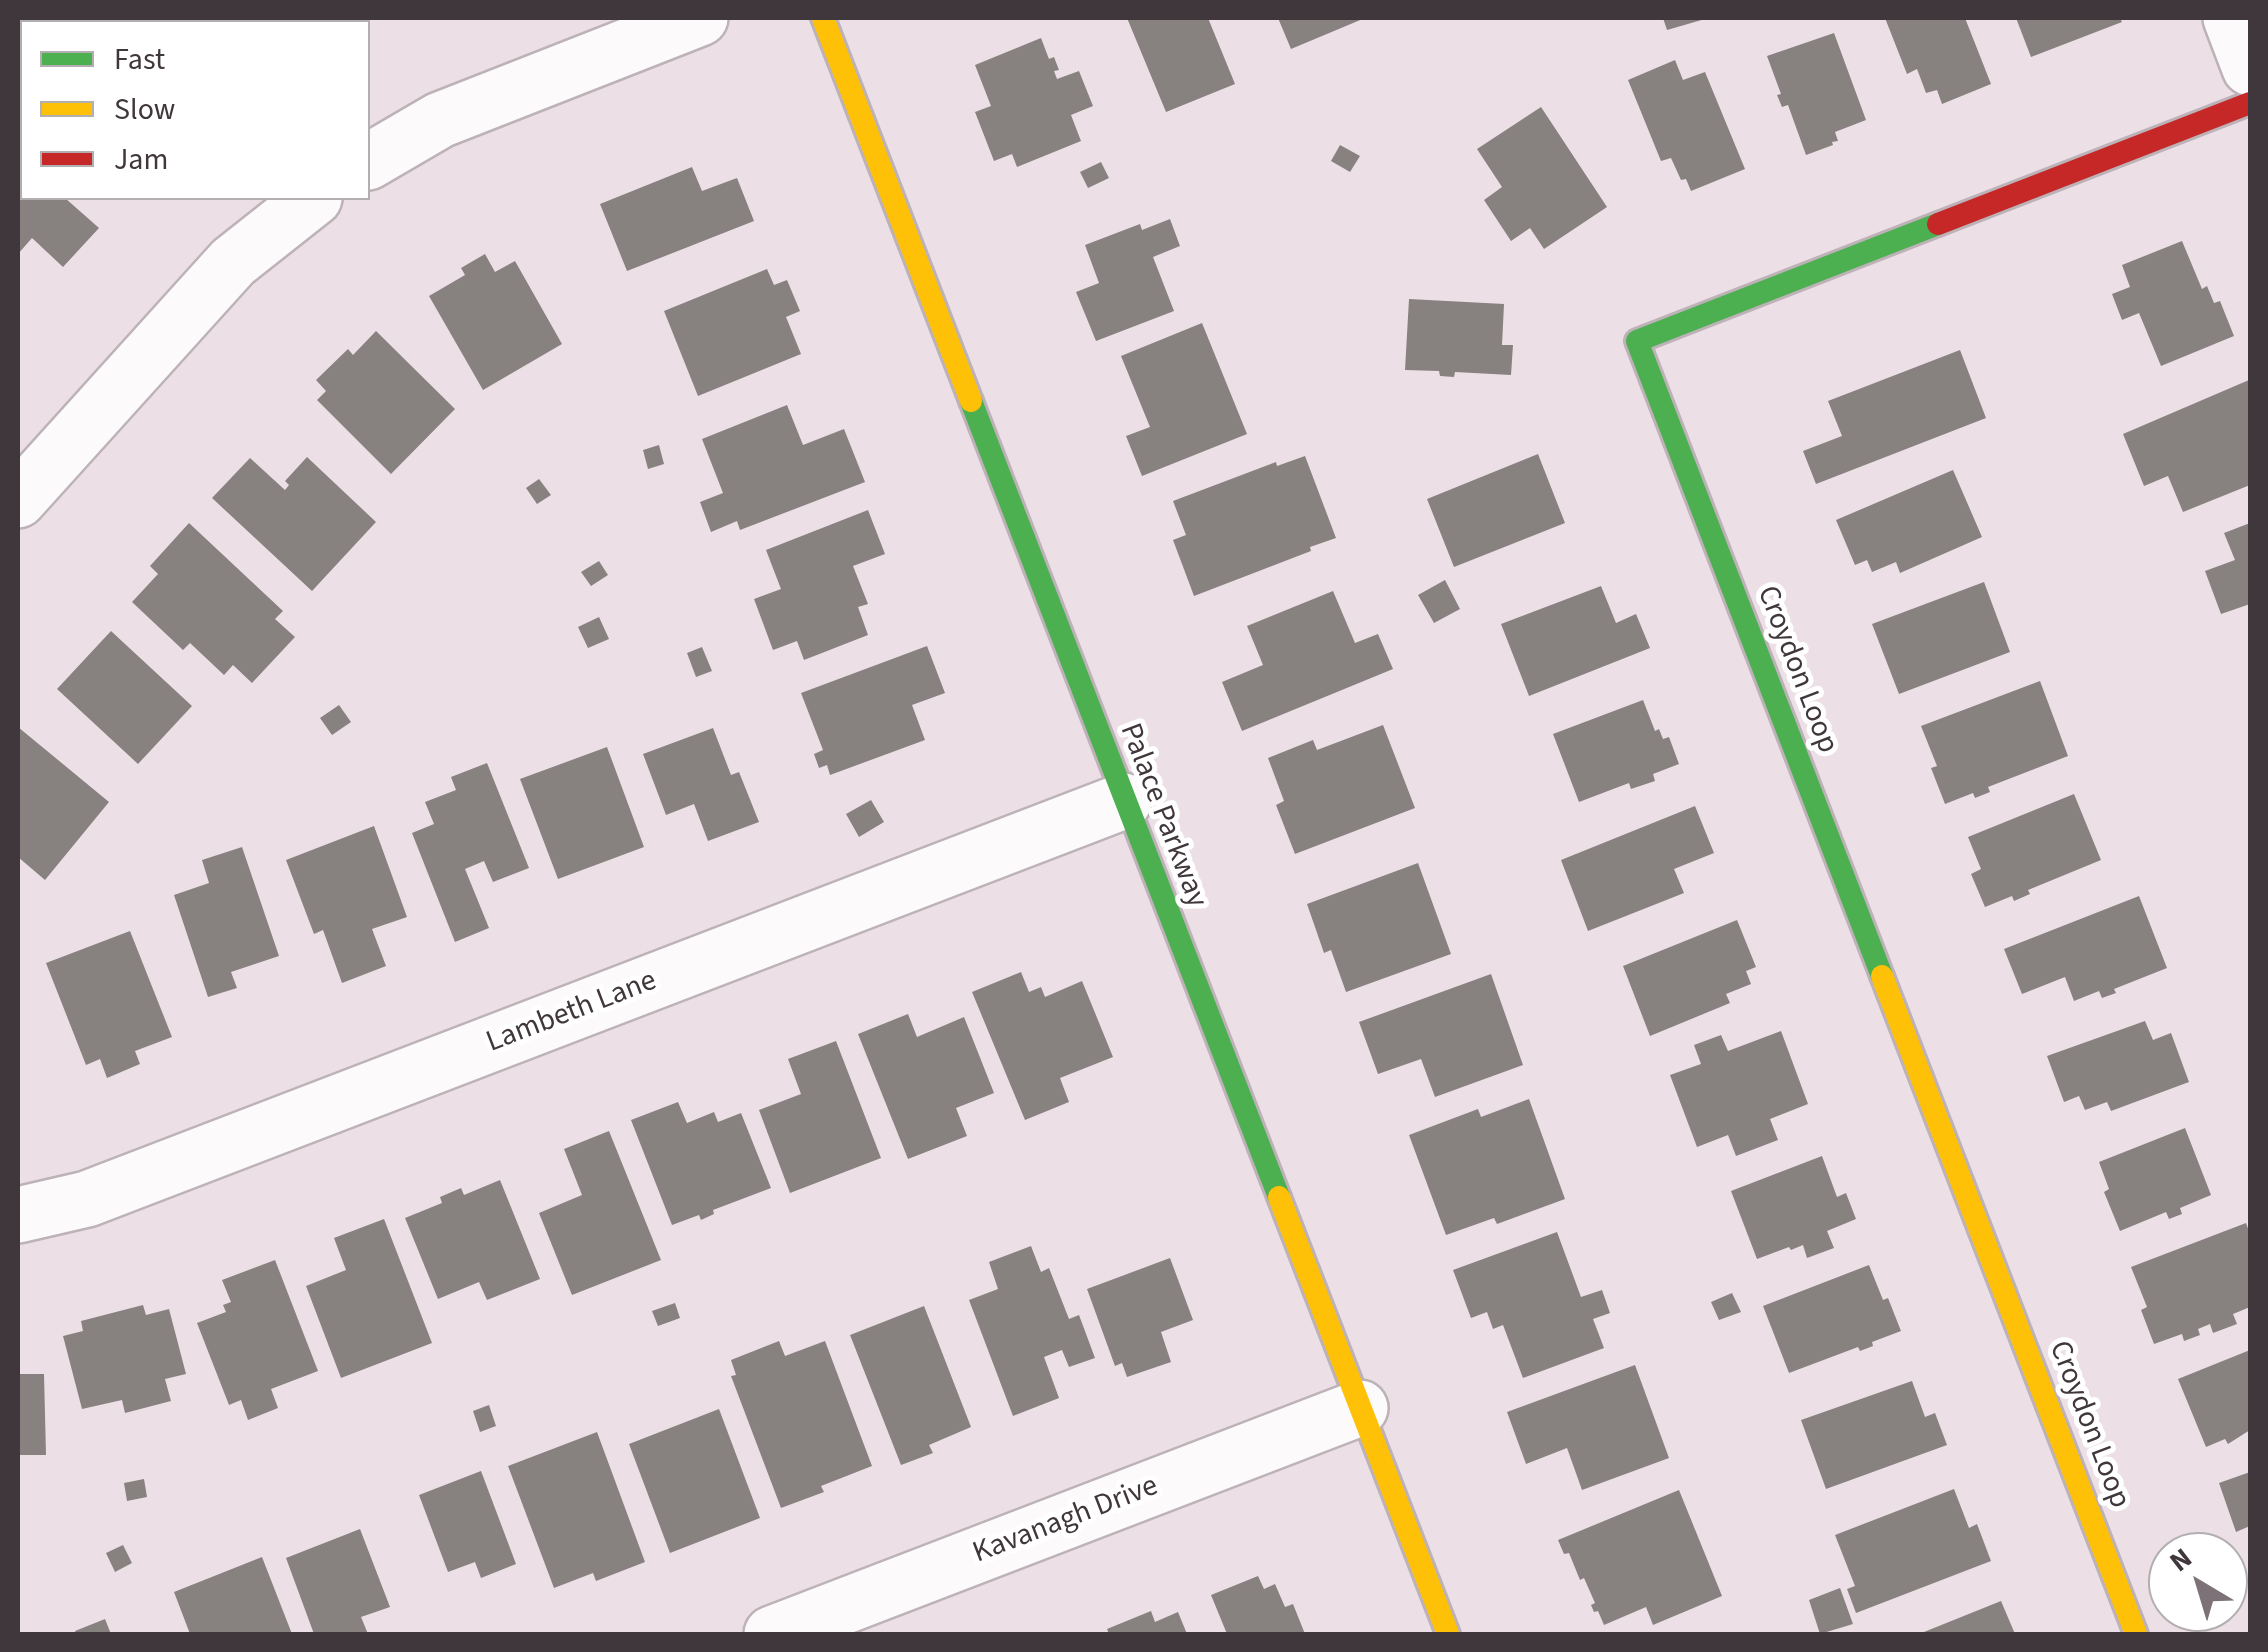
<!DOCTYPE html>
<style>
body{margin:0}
#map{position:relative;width:2268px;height:1652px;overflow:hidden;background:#ece0e6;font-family:"Source Sans 3",sans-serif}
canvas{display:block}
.frame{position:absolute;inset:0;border:20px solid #40373c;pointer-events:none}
.legend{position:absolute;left:20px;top:20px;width:350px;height:180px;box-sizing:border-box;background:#fff;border:2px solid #b3afb1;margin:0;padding:12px 18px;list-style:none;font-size:30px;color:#40373c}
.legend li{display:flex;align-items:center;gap:20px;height:50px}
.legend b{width:50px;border:2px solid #b3afb1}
.north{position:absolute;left:2148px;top:1532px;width:100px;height:100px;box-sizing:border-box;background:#fff;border:2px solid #b3afb1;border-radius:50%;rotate:322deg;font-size:28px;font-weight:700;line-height:40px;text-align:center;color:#40373c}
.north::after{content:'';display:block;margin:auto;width:35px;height:45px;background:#7c7278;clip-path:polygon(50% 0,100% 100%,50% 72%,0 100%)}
</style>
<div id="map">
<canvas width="2268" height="1652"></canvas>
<div class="frame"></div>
<ul class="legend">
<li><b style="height:12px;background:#4caf50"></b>Fast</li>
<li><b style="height:12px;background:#ffc107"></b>Slow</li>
<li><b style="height:12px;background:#c62828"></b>Jam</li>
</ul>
<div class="north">N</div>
</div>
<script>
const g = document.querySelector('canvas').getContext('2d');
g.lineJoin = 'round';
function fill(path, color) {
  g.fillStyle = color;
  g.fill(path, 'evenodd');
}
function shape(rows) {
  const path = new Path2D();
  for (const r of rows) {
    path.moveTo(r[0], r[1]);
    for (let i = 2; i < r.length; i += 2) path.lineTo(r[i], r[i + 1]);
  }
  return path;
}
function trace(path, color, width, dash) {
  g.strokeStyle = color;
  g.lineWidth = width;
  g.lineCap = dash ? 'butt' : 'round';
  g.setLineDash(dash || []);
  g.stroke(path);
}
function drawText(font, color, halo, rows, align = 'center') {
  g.font = font + ' "Source Sans 3",sans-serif';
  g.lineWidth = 10;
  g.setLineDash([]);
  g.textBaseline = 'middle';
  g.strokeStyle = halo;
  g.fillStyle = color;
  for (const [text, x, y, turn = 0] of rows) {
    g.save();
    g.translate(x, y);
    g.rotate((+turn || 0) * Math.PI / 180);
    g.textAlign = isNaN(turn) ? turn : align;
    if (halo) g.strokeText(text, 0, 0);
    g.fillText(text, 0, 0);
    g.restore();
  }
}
const building = shape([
 [179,18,295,18,298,22,183,22],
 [1127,18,1208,18,1235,84,1166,112],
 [1278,18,1365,18,1291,49],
 [1663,18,1705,18,1705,19,1667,30],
 [1885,18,1965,18,1991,84,1942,104,1937,90,1926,93,1917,69,1907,74],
 [2016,18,2120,18,2122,22,2031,57],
 [1834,33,1866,120,1835,132,1838,141,1832,142,1833,145,1806,155,1788,105,1782,107,1777,95,1781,94,1767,56],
 [1041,38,1049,59,1054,57,1059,70,1054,71,1057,79,1079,71,1093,106,1071,115,1081,141,1017,167,1012,154,994,161,975,112,991,106,975,65],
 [1675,60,1683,80,1705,72,1745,169,1691,191,1686,179,1681,180,1671,158,1661,161,1628,80],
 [1541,107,1607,207,1544,249,1530,228,1511,241,1484,200,1502,187,1477,149],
 [1340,145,1360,156,1350,172,1331,161],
 [18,155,22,160,22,198,65,198,99,228,63,267,32,238,18,254],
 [1101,162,1109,178,1088,188,1080,172],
 [692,167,702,191,737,178,754,221,627,271,600,204],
 [1170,219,1180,246,1153,257,1174,311,1096,341,1076,292,1099,283,1085,245,1140,224,1142,230],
 [2182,241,2202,289,2207,286,2214,303,2220,301,2234,336,2161,366,2139,313,2122,320,2112,294,2130,287,2122,265],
 [485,254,495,272,515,261,562,344,483,390,429,296,465,275,461,268],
 [767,269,774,285,787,280,800,311,786,317,801,354,698,396,664,311],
 [1409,299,1504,304,1502,345,1513,345,1511,375,1455,372,1454,377,1440,376,1439,371,1405,370],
 [1202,323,1247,434,1142,476,1126,436,1150,427,1121,356],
 [376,331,455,409,391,474,317,400,326,391,316,380,348,349,353,355],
 [1960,350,1986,418,1816,484,1803,451,1842,436,1828,401],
 [2249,380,2250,485,2183,512,2168,476,2144,486,2123,434],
 [787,405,803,445,844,429,865,482,740,530,737,521,711,532,700,502,723,493,702,439],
 [659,445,664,464,648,469,643,450],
 [1538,454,1565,523,1454,567,1427,499],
 [1305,456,1336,538,1310,547,1311,551,1194,596,1173,540,1186,535,1173,501,1276,462,1277,466],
 [307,457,376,522,312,591,212,498,250,458,285,490,289,485,285,481],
 [1953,470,1982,537,1900,573,1896,562,1872,572,1867,560,1855,565,1836,520],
 [539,479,551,495,537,504,526,488],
 [868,510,885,554,853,566,868,604,858,607,868,635,804,660,797,641,773,650,754,599,781,589,766,550],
 [189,523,283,611,275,619,295,637,252,683,233,665,224,675,190,643,183,650,132,602,158,574,150,566],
 [2250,523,2250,604,2221,614,2205,571,2235,560,2224,533],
 [599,561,608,575,591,586,581,572],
 [1445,580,1460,609,1434,623,1418,595],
 [1984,582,2010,652,1899,694,1872,624],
 [1601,586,1616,623,1636,614,1650,648,1529,696,1501,624],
 [1333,591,1355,643,1378,634,1393,669,1242,731,1222,682,1263,665,1247,626],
 [599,617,609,639,588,648,578,627],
 [111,631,192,706,138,764,57,689],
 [927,646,945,693,912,705,925,740,830,775,827,765,819,768,814,754,823,750,801,693],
 [702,647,712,671,696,677,687,653],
 [2040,681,2068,756,1988,787,1990,792,1975,798,1973,793,1945,804,1931,768,1937,766,1921,726],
 [1643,700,1655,731,1659,729,1663,739,1669,737,1679,764,1653,774,1655,781,1631,789,1629,783,1579,802,1553,734],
 [339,705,351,722,332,735,320,718],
 [1383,725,1415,808,1295,854,1276,805,1284,801,1268,758,1313,740,1317,750],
 [18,727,109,802,45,880,18,857],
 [713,728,731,775,739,772,759,822,708,841,694,804,666,815,643,754],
 [607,747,644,847,558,879,520,779],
 [487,763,529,868,493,882,484,861,465,869,489,928,455,942,412,833,434,824,425,802,456,790,451,777],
 [2074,794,2101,860,2028,890,2030,894,2014,901,2012,896,1985,907,1971,874,1981,869,1968,837],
 [871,800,884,822,859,837,846,814],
 [1695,806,1714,853,1674,869,1684,893,1588,931,1561,860],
 [374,826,407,917,372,929,386,966,342,983,323,930,314,934,286,860],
 [242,847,279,956,231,972,237,988,208,997,174,895,209,883,202,860],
 [1418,863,1451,954,1346,992,1331,950,1324,953,1307,904],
 [2139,896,2167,968,2114,989,2116,993,2102,998,2099,991,2074,1001,2065,977,2022,994,2004,949],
 [1737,920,1756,967,1746,971,1751,984,1726,994,1730,1003,1650,1036,1623,966],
 [130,931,172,1037,135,1051,140,1064,107,1078,100,1059,86,1065,46,963],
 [1021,972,1029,992,1041,987,1045,997,1082,981,1113,1057,1060,1078,1069,1102,1025,1120,972,992],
 [1491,974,1523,1065,1435,1097,1421,1059,1378,1074,1359,1022],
 [908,1014,917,1037,964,1017,994,1093,956,1108,967,1136,908,1159,858,1034],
 [2145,1021,2153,1040,2171,1033,2189,1082,2111,1111,2107,1102,2085,1110,2079,1096,2064,1102,2047,1056],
 [1781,1031,1808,1104,1770,1119,1778,1140,1736,1156,1728,1135,1697,1147,1670,1075,1701,1064,1694,1045,1721,1035,1728,1051],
 [836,1041,881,1158,790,1193,759,1110,801,1094,788,1059],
 [1529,1099,1565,1199,1497,1224,1494,1218,1446,1235,1409,1135,1478,1109,1481,1117],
 [678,1102,687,1123,714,1112,718,1122,741,1113,771,1188,713,1210,714,1214,701,1220,699,1215,672,1225,631,1120],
 [2185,1128,2211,1195,2180,1208,2182,1214,2169,1219,2166,1212,2120,1231,2104,1192,2109,1189,2099,1162],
 [609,1131,661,1260,572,1295,539,1213,582,1195,564,1149],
 [1822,1156,1837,1197,1846,1193,1856,1219,1827,1231,1834,1248,1807,1258,1803,1245,1791,1250,1789,1247,1757,1259,1731,1191],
 [500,1180,540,1279,487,1300,479,1282,438,1299,405,1218,442,1203,440,1197,461,1188,464,1195],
 [384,1219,432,1343,341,1378,306,1286,346,1270,334,1238],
 [2246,1223,2250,1234,2250,1307,2233,1314,2237,1324,2213,1333,2210,1324,2198,1329,2200,1335,2184,1341,2182,1334,2154,1344,2141,1310,2147,1307,2131,1267],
 [1557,1232,1581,1297,1602,1290,1610,1313,1593,1319,1604,1348,1523,1378,1503,1325,1493,1329,1487,1312,1471,1318,1453,1270],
 [1031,1246,1041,1272,1049,1268,1069,1319,1079,1315,1095,1358,1069,1367,1062,1350,1044,1357,1059,1398,1013,1416,969,1300,998,1289,989,1262],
 [1170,1258,1193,1320,1161,1332,1171,1362,1127,1377,1122,1363,1115,1366,1087,1289],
 [275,1260,318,1371,271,1389,278,1408,248,1420,241,1400,229,1405,197,1323,226,1312,223,1305,231,1302,222,1280],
 [1869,1265,1883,1300,1888,1298,1901,1331,1872,1342,1873,1346,1860,1351,1858,1347,1789,1373,1763,1306],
 [1732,1293,1741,1312,1719,1320,1711,1302],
 [675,1303,680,1318,658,1326,652,1311],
 [143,1305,146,1315,169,1309,186,1374,165,1379,171,1401,125,1413,122,1400,82,1409,63,1336,83,1331,81,1321],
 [924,1306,971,1427,929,1445,933,1453,901,1465,850,1335],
 [779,1341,785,1356,825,1341,872,1466,821,1486,824,1492,781,1508,731,1376,736,1375,731,1360],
 [2250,1350,2250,1430,2228,1444,2225,1439,2206,1447,2178,1379],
 [1635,1365,1669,1458,1582,1490,1567,1448,1526,1464,1507,1412],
 [18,1374,44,1374,46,1455,18,1455],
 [1912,1381,1925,1417,1935,1413,1947,1445,1826,1489,1801,1420],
 [489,1405,496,1426,480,1432,473,1411],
 [719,1409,760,1518,670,1553,629,1444],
 [597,1432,645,1562,596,1581,593,1573,554,1588,508,1466],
 [481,1471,516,1564,481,1578,475,1562,448,1572,419,1495],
 [2250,1472,2250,1526,2236,1532,2219,1483],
 [144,1479,147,1497,127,1501,124,1483],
 [1954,1489,1969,1528,1977,1524,1991,1561,1856,1613,1847,1589,1855,1586,1835,1535],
 [1679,1490,1722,1596,1653,1625,1646,1607,1604,1625,1598,1611,1594,1612,1591,1605,1595,1603,1584,1578,1580,1580,1569,1553,1564,1554,1558,1540],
 [360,1529,390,1607,361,1617,368,1634,314,1634,286,1558],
 [123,1545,132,1563,115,1572,106,1553],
 [262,1557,292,1634,190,1634,174,1592],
 [1258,1576,1264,1589,1275,1584,1285,1607,1293,1604,1305,1634,1227,1634,1211,1595],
 [1840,1588,1853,1624,1820,1634,1809,1600],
 [2001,1601,2015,1634,1919,1634],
 [1151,1611,1155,1622,1178,1612,1187,1634,1109,1634,1107,1629],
 [105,1619,111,1634,76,1634,75,1631]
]);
const street = shape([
 [2231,18,2250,68],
 [368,162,440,120,700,18],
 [18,500,233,262,314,198],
 [18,1215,87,1199,1124,801],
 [772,1634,1360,1408]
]);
const fast = shape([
 [971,401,1279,1197],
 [1882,976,1637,341,1938,224]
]);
const slow = shape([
 [823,18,971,401],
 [1882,976,2136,1634],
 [1279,1197,1448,1634]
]);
const jam = shape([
 [1938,224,2250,103]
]);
const streetNames = [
 ["Croydon Loop",1796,670,69],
 ["Palace Parkway",1162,816,69],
 ["Lambeth Lane",572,1013,-21],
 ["Croydon Loop",2088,1425,69],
 ["Kavanagh Drive",1066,1521,-21]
];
fill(building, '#878180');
trace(street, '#bcb2b7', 60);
trace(fast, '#bcb2b7', 28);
trace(slow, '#bcb2b7', 28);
trace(jam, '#bcb2b7', 28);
trace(street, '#fcfafb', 55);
trace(fast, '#4caf50', 22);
trace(slow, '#ffc107', 22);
trace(jam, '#c62828', 22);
drawText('30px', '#40373c', '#fff', streetNames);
</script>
